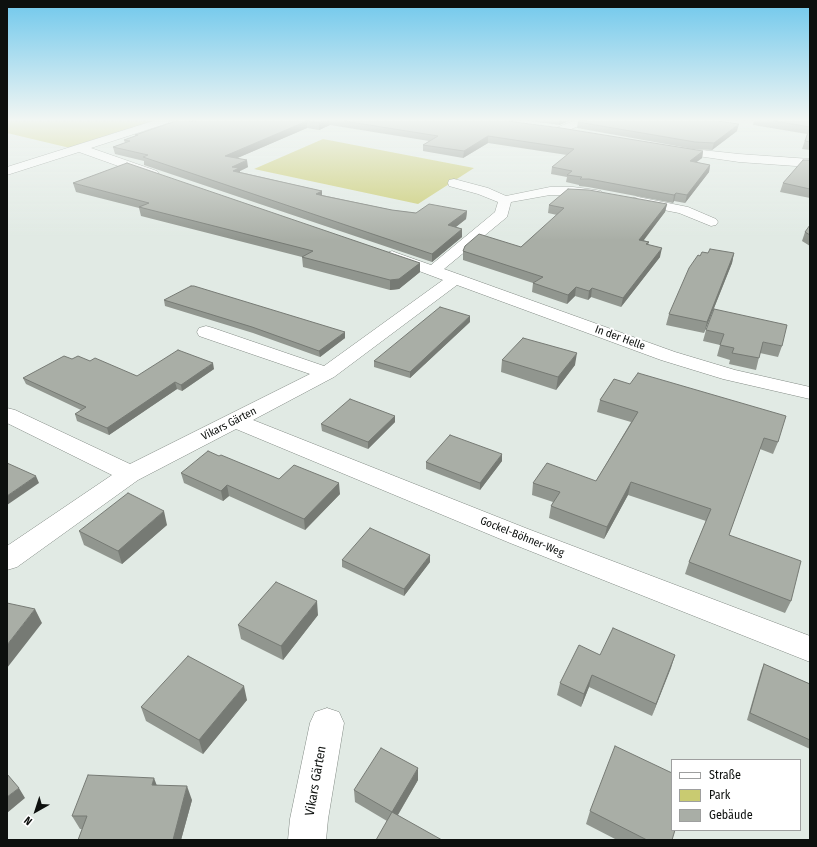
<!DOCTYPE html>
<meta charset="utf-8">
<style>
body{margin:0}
#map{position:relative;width:817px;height:847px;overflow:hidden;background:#e1eae4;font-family:"Fira Sans Condensed",sans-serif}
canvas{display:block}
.frame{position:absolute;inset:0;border:8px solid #0d100e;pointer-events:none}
.legend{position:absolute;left:671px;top:759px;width:130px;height:72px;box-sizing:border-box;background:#fff;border:1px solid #9e9f9f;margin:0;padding:5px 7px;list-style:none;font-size:12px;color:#0d100e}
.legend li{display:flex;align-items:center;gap:8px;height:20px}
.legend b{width:20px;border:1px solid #9e9f9f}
.north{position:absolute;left:16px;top:791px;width:40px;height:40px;-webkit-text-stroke:3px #fff;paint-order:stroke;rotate:219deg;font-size:11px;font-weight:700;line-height:16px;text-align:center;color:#0d100e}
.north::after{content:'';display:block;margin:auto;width:14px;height:18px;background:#0d100e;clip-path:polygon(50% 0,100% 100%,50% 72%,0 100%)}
</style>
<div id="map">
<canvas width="817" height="847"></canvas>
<div class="frame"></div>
<ul class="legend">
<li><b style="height:5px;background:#fff"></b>Straße</li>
<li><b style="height:11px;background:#c9cb71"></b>Park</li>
<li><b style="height:11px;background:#a9aea6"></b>Gebäude</li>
</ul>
<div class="north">N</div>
</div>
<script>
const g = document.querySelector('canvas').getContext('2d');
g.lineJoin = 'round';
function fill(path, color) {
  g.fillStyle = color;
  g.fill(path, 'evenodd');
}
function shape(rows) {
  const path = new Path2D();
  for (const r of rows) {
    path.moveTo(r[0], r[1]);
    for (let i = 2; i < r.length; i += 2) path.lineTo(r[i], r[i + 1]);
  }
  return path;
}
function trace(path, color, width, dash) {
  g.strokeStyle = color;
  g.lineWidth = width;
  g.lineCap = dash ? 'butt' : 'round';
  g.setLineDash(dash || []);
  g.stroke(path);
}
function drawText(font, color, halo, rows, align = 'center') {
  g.font = font + ' "Fira Sans Condensed",sans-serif';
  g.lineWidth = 3.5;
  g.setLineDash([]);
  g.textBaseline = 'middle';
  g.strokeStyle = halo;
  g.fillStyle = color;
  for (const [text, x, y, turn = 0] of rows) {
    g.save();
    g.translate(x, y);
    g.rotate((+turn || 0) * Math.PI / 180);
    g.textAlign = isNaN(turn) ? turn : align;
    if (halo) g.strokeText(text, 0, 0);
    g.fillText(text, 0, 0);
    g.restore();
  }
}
const green = shape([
 [7,121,153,121,70,148,7,133],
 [323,139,474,168,418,204,254,169]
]);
const minor = shape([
 [153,121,169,121,168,123,91,148,157,171,159,174,157,177,149,177,79,152,7,175,7,167,153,121],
 [573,121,587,121,586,123,564,132,556,132,555,130,556,128,573,121],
 [454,179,488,188,506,196,550,187,573,187,596,190,601,191,603,194,601,197,596,198,573,195,550,195,511,202,507,217,444,269,675,352,735,370,810,387,810,399,723,379,661,360,457,285,334,377,253,420,528,529,810,636,810,662,510,543,236,429,138,480,17,567,7,570,7,546,112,475,7,423,7,408,15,410,130,464,310,374,199,336,197,332,199,328,206,326,213,328,324,366,443,280,387,259,384,256,387,253,392,251,397,253,431,265,495,212,498,202,478,194,449,186,448,183,449,180,454,179],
 [638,197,688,207,716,219,718,222,716,225,711,226,679,213,633,204,631,201,633,198,638,197],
 [327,708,339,712,344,723,328,819,326,840,288,840,290,819,310,723,315,712,327,708]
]);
const major = shape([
 [674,147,739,154,810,159,810,167,739,162,670,152,668,150,670,148,674,147]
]);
const wall = shape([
 [197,121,507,121,703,151,702,158,696,162,710,165,709,172,685,203,674,201,673,203,588,187,579,186,579,185,566,182,567,177,551,174,552,167,567,155,488,143,463,158,423,151,423,145,429,141,330,125,319,130,307,128,237,158,248,167,240,171,240,172,322,191,322,195,392,210,416,213,467,211,466,219,456,227,462,229,462,237,432,262,144,165,144,161,115,154,113,147,125,143,124,140,135,136,135,135,195,122],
 [528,121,569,121,559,125],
 [754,121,810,121,810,150,802,149,807,134,753,125],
 [578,122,737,131,712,150,693,149,577,128],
 [810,160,810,198,780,192,783,183],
 [73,183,420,272,399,289,390,290,303,267,302,257,141,216,139,208,76,192],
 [667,204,665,212,643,240,649,242,648,245,660,257,621,307,591,297,588,300,575,296,567,304,532,292,533,283,463,260,463,251,521,247,557,215,548,213,549,205],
 [810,225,810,246,802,241,805,232],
 [708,253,734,253,732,263,704,333,666,325,669,314,700,256],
 [164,300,345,338,320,357,253,333,165,306],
 [470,322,410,378,374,367,374,361],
 [706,330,782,346,778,357,760,353,756,370,729,364,730,360,717,356,720,345,703,341],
 [502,360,575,365,556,390,501,372],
 [90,361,137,376,214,369,182,391,177,389,109,435,77,421,75,414,81,410,26,384,23,378],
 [614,379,778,442,773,454,760,449,729,535,791,601,785,613,685,574,689,562,706,521,628,495,604,539,549,518,551,506,553,502,532,495,533,483,596,481,631,422,597,412,600,400],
 [395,422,368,449,322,431,321,424],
 [219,456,279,479,340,494,305,530,229,496,223,501,184,483,181,473],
 [502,461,480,490,426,469,426,462],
 [167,525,122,564,84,545,79,531],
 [342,560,430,562,404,596,342,567],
 [318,615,283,660,241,639,238,625],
 [600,655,675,655,652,716,589,687,581,707,557,695,560,683],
 [764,664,810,684,810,749,747,720,761,671],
 [247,700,203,754,146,721,141,707],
 [418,780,398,815,387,821,355,802,354,790],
 [157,785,192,800,181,840,78,840,82,829,80,829,72,816],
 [590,811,672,840,617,840,586,824]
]);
const shadedWall = shape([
 [307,121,307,128,226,163,225,156],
 [324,121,329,121,330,125,319,130,319,123],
 [559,121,569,121,559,125],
 [739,124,737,131,712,150,714,143],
 [488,136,488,143,463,158,464,151],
 [703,151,702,158,689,168,690,161],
 [247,160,248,167,240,171,240,175,234,178,232,167],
 [710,165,709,172,685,203,687,195],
 [322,191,322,198,316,194],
 [676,193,674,201,673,203,674,195],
 [667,204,665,212,638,248,639,240],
 [467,211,466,219,448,233,448,225],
 [462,229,462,237,432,262,432,254],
 [662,248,660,257,621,307,623,298],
 [734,253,732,263,704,333,707,322],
 [420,263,420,272,399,289,390,290,390,280],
 [576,287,575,296,567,304,568,295],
 [592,288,591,297,588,300,589,291],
 [470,316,470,322,410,378,410,372],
 [345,332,345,338,320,357,319,351],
 [577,353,575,365,556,390,558,377],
 [213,363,214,369,182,391,181,385],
 [175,382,177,389,109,435,107,428],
 [395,416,395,422,368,449,368,442],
 [502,454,502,461,480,490,480,483],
 [36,476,39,483,7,505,7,496],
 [631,482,628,495,604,539,607,527],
 [339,483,340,494,305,530,304,519],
 [227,485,229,496,223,501,221,491],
 [164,511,167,525,122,564,118,551],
 [430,555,430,562,404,596,404,589],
 [317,601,318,615,283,660,281,646],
 [35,609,42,623,7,668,7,645],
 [675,655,671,668,652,716,656,704],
 [592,675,589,687,581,707,584,694],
 [244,686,247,700,203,754,199,740],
 [418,768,418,780,393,823,392,812],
 [154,778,159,791,152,785],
 [187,786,192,800,181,840,173,840],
 [19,788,25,798,7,813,7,797]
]);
const building = shape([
 [176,121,189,121,195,122,197,121,324,121,319,123,307,121,225,156,247,160,232,167,239,168,233,171,322,191,316,194,324,196,392,210,416,213,429,204,467,211,448,225,462,229,432,254,143,157,148,155,113,147,130,141,124,140,138,135,135,135,176,121],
 [344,121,507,121,561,128,703,151,690,161,710,165,687,195,676,193,674,195,589,179,580,179,582,177,567,175,572,171,552,167,574,149,488,136,464,151,423,145,438,136,344,121],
 [580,121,718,121,739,124,714,143,695,142,578,122,580,121],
 [774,121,810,121,810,142,805,141,810,127,774,121],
 [803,160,810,160,810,189,783,183,803,160],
 [127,163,420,263,399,279,390,280,302,257,313,251,139,207,149,203,73,183,127,163],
 [568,189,589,190,667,204,639,240,649,242,646,244,662,248,623,298,592,288,589,291,576,287,568,295,533,283,543,277,463,251,465,246,479,234,521,247,564,208,549,205,568,189],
 [810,225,810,235,805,232,810,225],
 [710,249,734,253,707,322,669,314,689,268,698,255,700,256,702,252,708,253,710,249],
 [191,286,194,286,345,332,319,351,252,327,164,300,191,286],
 [440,307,470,316,410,372,374,361,440,307],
 [714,309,787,325,782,346,763,342,759,358,732,353,734,348,720,345,724,334,706,330,714,309],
 [523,338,577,353,558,377,502,360,523,338],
 [178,350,213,363,181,385,175,382,107,428,75,414,86,407,23,378,64,356,72,359,78,356,90,361,95,358,137,376,178,350],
 [638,373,786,416,778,442,764,438,729,535,801,561,791,601,689,562,711,509,631,482,607,527,551,506,560,492,533,483,547,463,596,481,638,412,600,400,614,379,630,384,638,373],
 [350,399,395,416,368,442,321,424,350,399],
 [450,435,502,454,480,483,426,462,450,435],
 [208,451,219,456,221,455,279,479,294,465,339,483,304,519,227,485,221,491,181,473,208,451],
 [7,463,36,476,7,496,7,463],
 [128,493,164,511,118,551,79,531,128,493],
 [370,528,430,555,404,589,342,560,370,528],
 [276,582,317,601,281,646,238,625,276,582],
 [7,603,35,609,7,645,7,603],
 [613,628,675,655,656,704,592,675,584,694,560,683,579,645,600,655,613,628],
 [188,656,244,686,199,740,141,707,188,656],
 [764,664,810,684,810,740,750,713,764,664],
 [615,746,672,773,672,830,675,830,672,840,647,840,590,811,615,746],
 [381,748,418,768,392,812,442,840,376,840,392,812,354,790,381,748],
 [7,774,19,788,7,797,7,774],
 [88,775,154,778,152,785,187,786,173,840,78,840,87,816,72,816,88,775]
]);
const streetNames = [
 ["In der Helle",620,338,20],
 ["Vikars Gärten",229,424,-27],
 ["Gockel-Böhner-Weg",522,537,22]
];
const nearStreetnames = [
 ["Vikars Gärten",316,781,-80]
];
fill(green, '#c9cb71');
trace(minor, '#838b85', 1);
trace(major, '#838b85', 1);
fill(minor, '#fff');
fill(major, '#fff');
fill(wall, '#91968f');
fill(shadedWall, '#767a74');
fill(building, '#a9aea6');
trace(building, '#767a74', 1);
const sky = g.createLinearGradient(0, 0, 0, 240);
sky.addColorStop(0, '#70c8ec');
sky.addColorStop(0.5, '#f2f6f3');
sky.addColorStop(1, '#f2f6f300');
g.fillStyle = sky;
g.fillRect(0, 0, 817, 240);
drawText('11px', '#0d100e', '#fff', streetNames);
drawText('13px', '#0d100e', '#fff', nearStreetnames);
</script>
